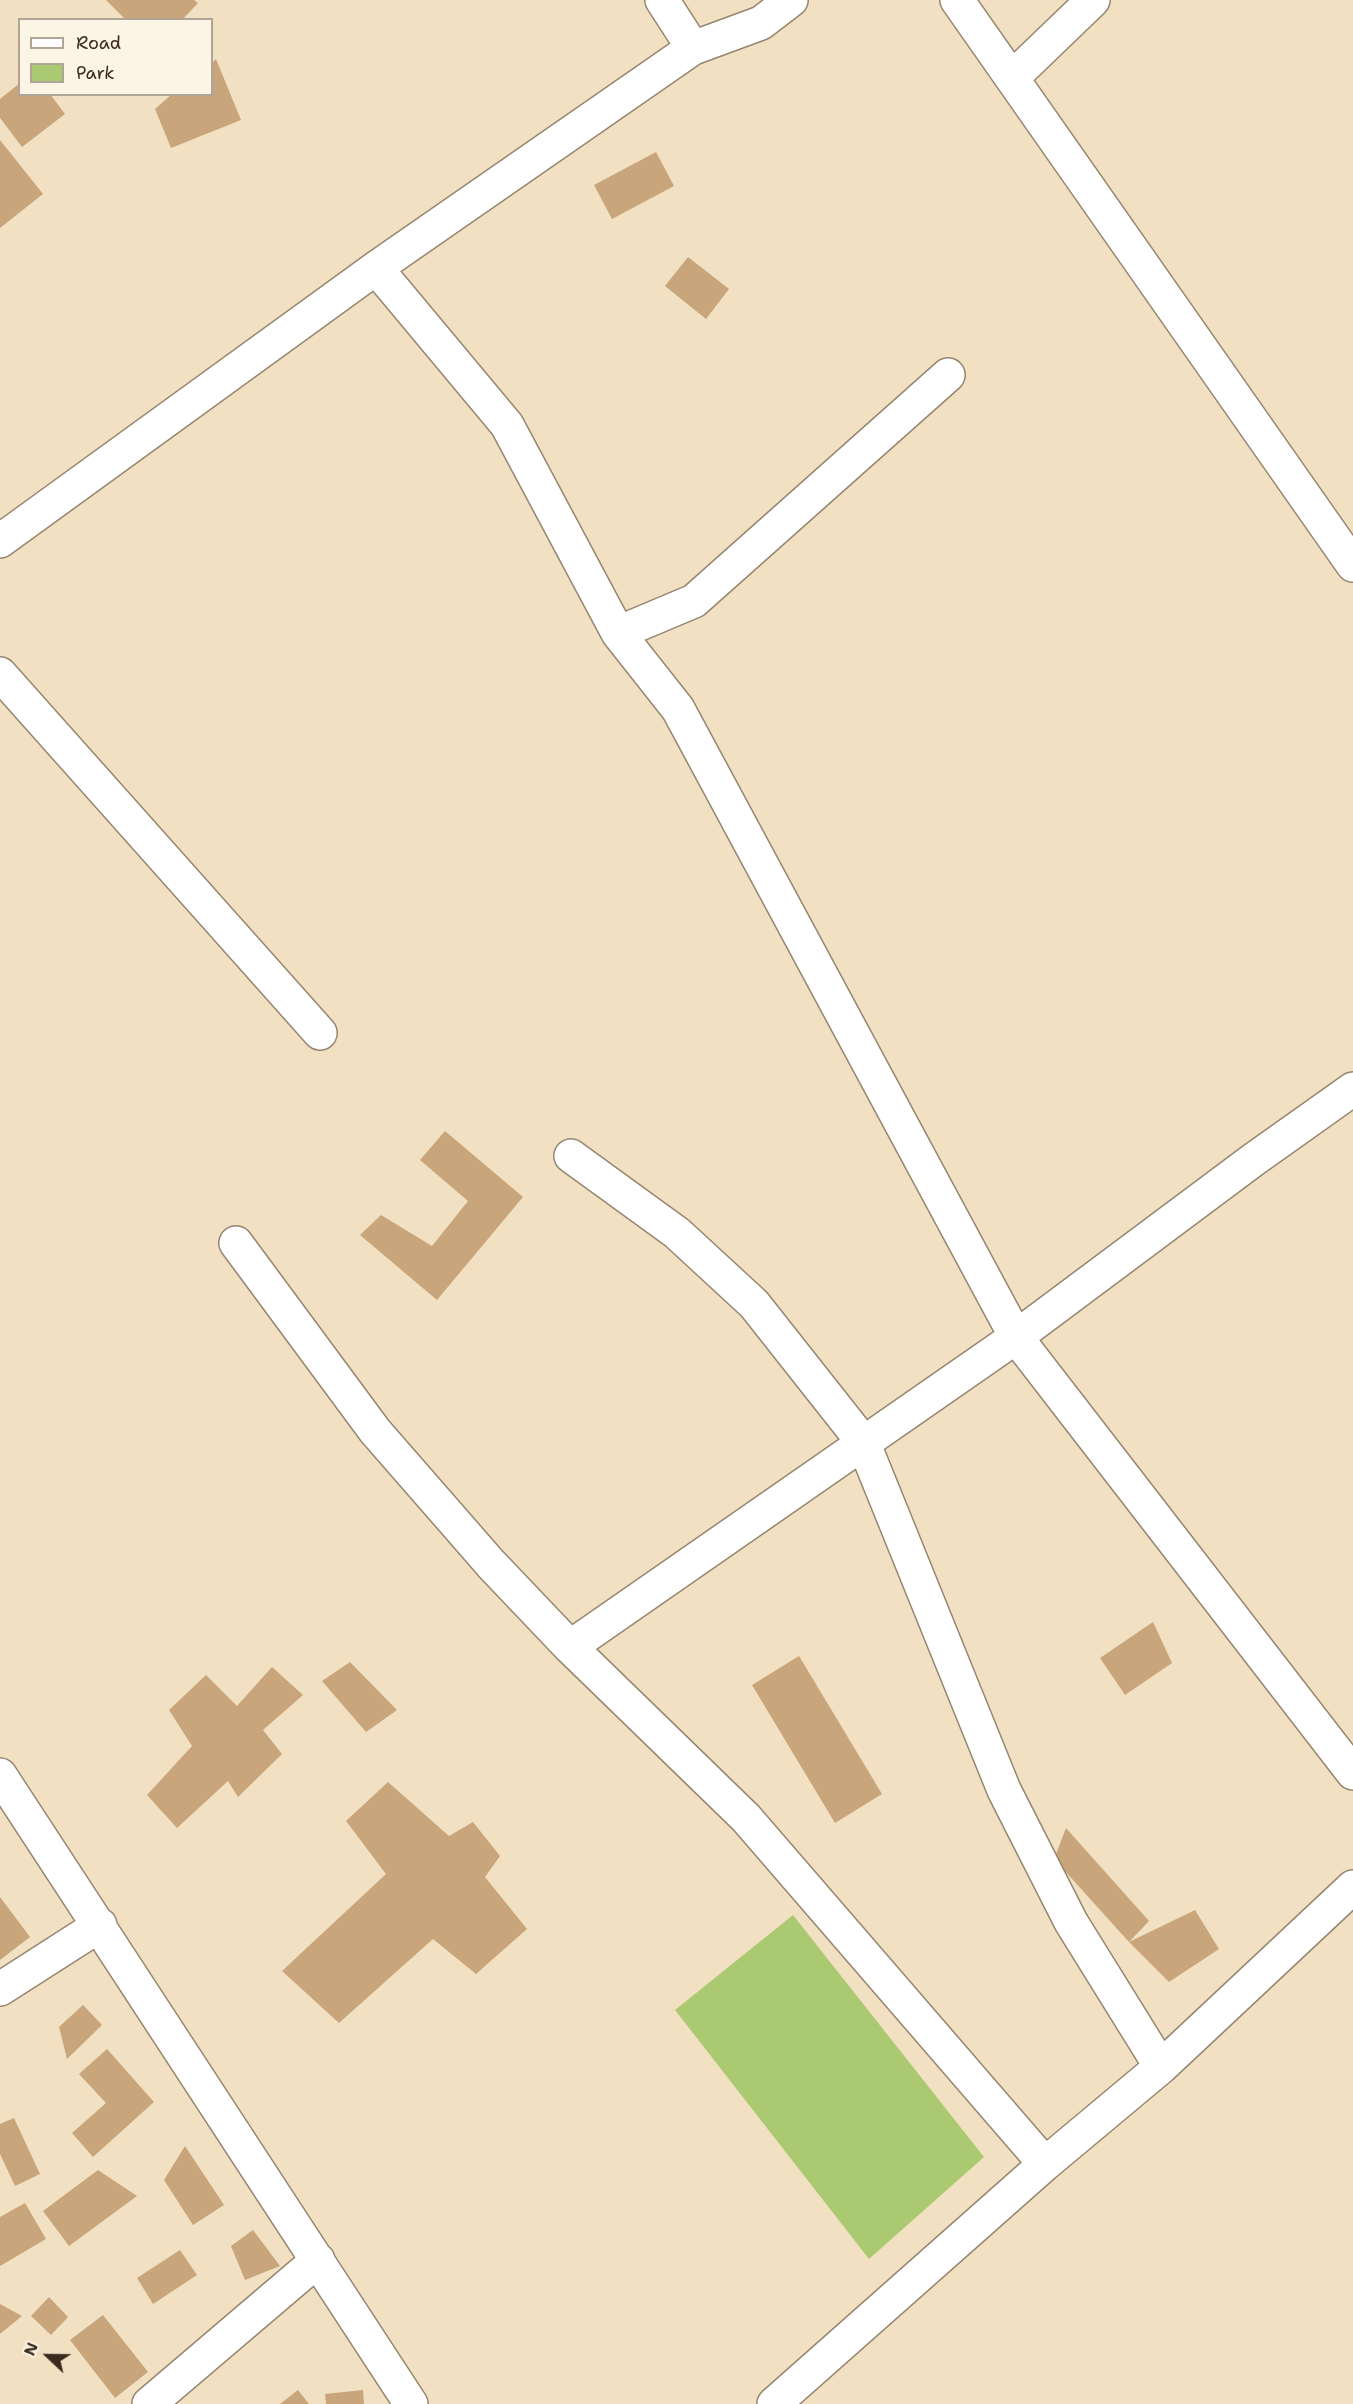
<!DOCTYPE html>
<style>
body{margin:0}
#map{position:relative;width:1353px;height:2404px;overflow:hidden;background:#f1e1c2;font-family:"Shantell Sans",sans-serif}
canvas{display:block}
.legend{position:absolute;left:18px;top:18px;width:195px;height:78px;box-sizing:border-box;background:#fcf5e5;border:2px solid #afa495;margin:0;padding:8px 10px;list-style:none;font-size:18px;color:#3b2a1e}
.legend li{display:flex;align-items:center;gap:12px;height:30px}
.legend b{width:30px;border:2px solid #afa495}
.north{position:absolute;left:18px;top:2326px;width:60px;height:60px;-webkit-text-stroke:4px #fcf5e5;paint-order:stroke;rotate:292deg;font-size:16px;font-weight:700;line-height:24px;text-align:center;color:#3b2a1e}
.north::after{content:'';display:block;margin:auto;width:21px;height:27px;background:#3b2a1e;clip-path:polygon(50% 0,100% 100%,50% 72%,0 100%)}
</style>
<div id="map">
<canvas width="1353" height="2404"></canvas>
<ul class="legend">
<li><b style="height:8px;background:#fff"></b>Road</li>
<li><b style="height:16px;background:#abc970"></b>Park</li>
</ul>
<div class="north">N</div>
</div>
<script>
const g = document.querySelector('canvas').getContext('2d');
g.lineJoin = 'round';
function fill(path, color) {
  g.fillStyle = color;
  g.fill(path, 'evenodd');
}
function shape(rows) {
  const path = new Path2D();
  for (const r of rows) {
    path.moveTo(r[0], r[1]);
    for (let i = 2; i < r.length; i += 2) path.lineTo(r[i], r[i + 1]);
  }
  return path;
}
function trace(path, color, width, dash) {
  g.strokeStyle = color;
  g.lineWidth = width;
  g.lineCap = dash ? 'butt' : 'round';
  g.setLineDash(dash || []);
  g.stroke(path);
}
const green = shape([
 [793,1915,984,2157,869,2259,675,2010]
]);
const building = shape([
 [106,0,194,0,198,3,182,20,126,20],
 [216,59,241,120,171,148,155,109,172,94,212,94,212,63],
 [20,83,20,94,50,94,65,114,22,147,0,118,0,99],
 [0,140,43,194,0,228],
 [656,152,674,186,612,219,594,185],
 [688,257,729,289,706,319,665,286],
 [445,1131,523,1197,437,1300,360,1235,381,1215,432,1246,468,1201,420,1160],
 [1153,1622,1172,1663,1125,1695,1100,1658],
 [799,1656,882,1794,835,1823,752,1685],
 [350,1662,397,1710,366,1732,322,1681],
 [272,1667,303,1695,263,1730,282,1754,238,1797,228,1781,177,1828,147,1795,192,1746,169,1710,206,1675,237,1706],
 [388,1782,449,1836,473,1822,500,1856,485,1877,527,1929,476,1974,433,1939,339,2023,282,1971,386,1874,346,1821],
 [1066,1828,1149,1921,1129,1942,1054,1859],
 [0,1897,30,1937,0,1960],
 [1195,1910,1219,1949,1169,1982,1129,1942],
 [83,2005,102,2025,67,2059,59,2027],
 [107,2049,154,2102,93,2157,72,2133,106,2103,79,2074],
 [14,2118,40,2174,15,2186,0,2154,0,2124],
 [185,2146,224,2205,193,2225,164,2180],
 [98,2170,137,2196,69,2246,43,2211],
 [25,2203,46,2239,0,2266,0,2217],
 [253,2230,280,2266,245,2280,231,2246],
 [180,2250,197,2275,153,2304,137,2278],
 [49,2297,68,2317,51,2335,31,2316],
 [0,2304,22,2316,0,2334],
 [103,2315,148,2372,115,2398,70,2340],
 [298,2390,309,2404,280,2404],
 [363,2390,364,2404,326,2404,325,2394]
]);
const minor = shape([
 [662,0,693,48,376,268,507,425,618,633,678,709,1016,1337,1353,1773],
 [957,0,1353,565],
 [693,48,761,23,791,0],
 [1012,78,1093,0],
 [0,541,376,268],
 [618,633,694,601,948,375],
 [0,674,320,1033],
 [571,1156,677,1233,754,1304,863,1442,1004,1790,1071,1922,1161,2067],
 [236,1243,375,1431,491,1564,570,1647,746,1818,1045,2164],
 [570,1647,1016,1337,1253,1160,1353,1089],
 [0,1775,411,2404],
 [0,1989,100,1925],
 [149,2404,318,2260],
 [774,2404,1045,2164,1161,2067,1353,1887]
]);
fill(green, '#abc970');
fill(building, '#c8a57b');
trace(minor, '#968670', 36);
trace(minor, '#fff', 33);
</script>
